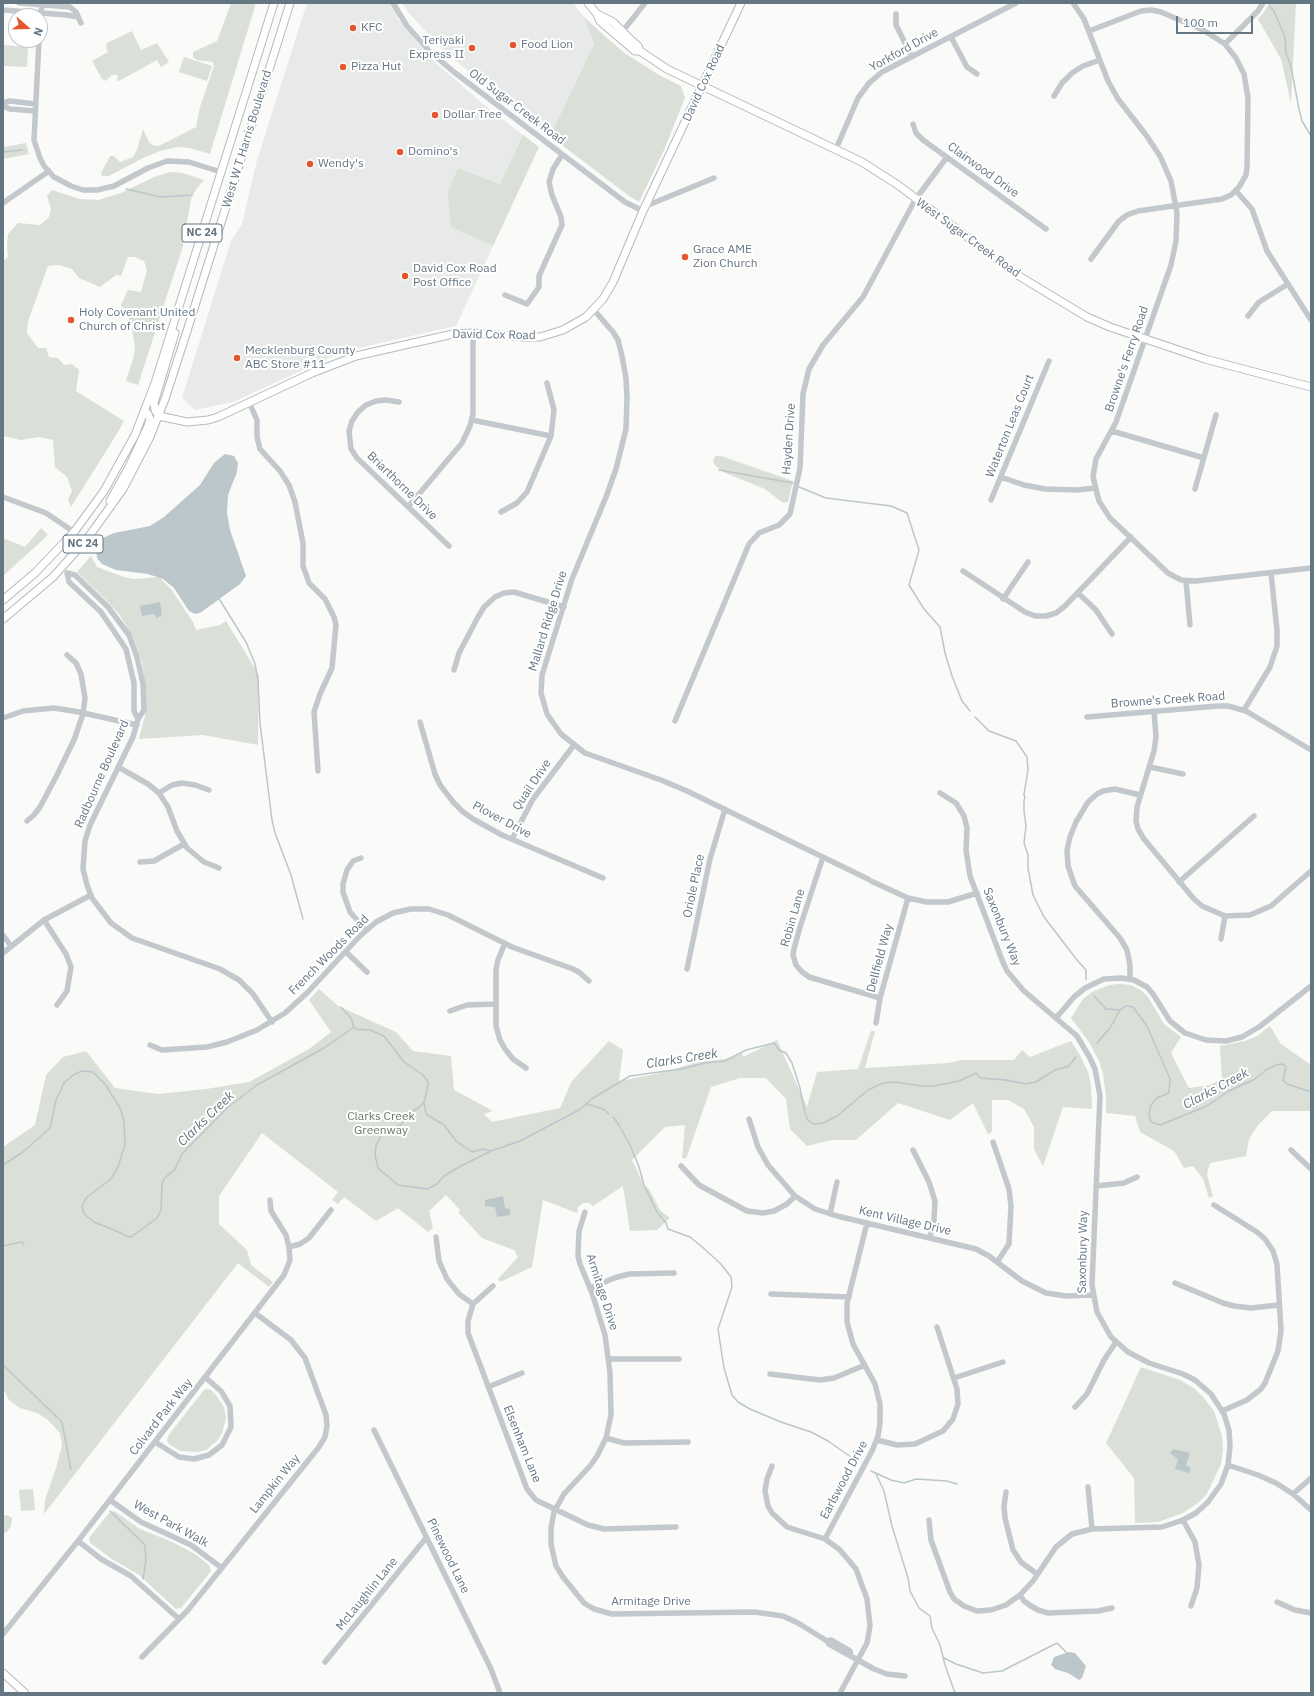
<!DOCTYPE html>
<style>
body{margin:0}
#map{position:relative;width:1314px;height:1696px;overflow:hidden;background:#fafaf8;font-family:"IBM Plex Sans",sans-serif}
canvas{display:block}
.frame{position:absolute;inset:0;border:4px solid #657683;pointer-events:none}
.north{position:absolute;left:8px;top:8px;width:40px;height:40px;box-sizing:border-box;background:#fff;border:1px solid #c1c8cd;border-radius:50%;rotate:110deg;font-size:11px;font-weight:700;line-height:16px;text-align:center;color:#657683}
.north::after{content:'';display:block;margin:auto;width:14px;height:18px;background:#e4572e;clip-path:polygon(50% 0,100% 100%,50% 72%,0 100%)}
.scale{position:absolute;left:1176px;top:16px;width:77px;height:18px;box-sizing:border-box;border:2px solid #657683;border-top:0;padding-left:5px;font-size:12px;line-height:14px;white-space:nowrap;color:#657683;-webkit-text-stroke:3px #fff;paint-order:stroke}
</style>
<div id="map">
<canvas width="1314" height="1696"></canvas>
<div class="frame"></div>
<div class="north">N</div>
<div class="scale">100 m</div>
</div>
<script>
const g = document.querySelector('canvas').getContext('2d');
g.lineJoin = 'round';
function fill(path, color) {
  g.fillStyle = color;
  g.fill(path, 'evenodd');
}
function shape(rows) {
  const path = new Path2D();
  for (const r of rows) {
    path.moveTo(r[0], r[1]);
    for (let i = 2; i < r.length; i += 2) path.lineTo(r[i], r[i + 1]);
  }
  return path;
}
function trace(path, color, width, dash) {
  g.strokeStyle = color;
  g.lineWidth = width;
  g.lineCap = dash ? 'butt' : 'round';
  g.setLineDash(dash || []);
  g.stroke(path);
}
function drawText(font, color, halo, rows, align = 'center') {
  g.font = font + ' "IBM Plex Sans",sans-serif';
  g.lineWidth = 4;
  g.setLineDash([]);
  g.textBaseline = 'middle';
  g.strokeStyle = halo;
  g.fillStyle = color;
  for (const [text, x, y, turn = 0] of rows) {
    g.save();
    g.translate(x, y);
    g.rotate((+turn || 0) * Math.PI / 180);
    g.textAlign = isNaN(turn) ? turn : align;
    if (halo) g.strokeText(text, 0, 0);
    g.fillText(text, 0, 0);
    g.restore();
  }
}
const built = shape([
 [307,3,390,3,398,17,397,18,429,57,483,104,523,135,500,184,458,168,451,227,493,246,456,326,358,348,338,354,233,402,195,410,182,398,231,241,242,224,257,160],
 [402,3,573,3,584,17,594,44,550,136,446,53,408,12]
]);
const green = shape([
 [231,3,256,3,210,154,190,148,177,147,160,151,143,158,109,176,102,176,101,173,110,156,114,156,120,162,133,157,137,150,143,129,149,142,152,145,159,146,196,127,200,107,214,66,213,62,197,60,193,57,193,52,217,41],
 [1269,3,1296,3,1291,103,1281,59,1258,19,1265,11],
 [584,17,607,38,626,54,659,75,681,86,685,98,664,150,639,202,629,196,550,136,594,44],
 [132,31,141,50,157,43,169,62,161,67,157,60,119,81,117,80,118,76,117,75,111,75,110,78,108,77,107,81,102,79,92,61,108,52,106,47,107,43],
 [3,45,28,47,27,67,3,66],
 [184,57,212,66,207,81,179,72],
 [523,135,539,147,493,246,451,227,448,192,458,168,500,184],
 [26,143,29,154,3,159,3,147],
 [170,172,183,173,204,180,197,188,191,199,183,246,138,385,126,381,133,359,135,349,131,322,121,305,128,290,141,292,147,270,144,261,135,257,128,257,121,276,116,275,100,287,79,278,72,269,59,265,48,266,28,321,27,333,38,348,46,348,49,357,58,358,64,365,72,364,79,370,76,391,124,421,118,432,71,507,68,499,72,491,67,477,55,467,53,440,39,437,21,440,3,436,3,261,8,257,7,245,8,234,18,223,40,225,49,217,51,209,47,196,52,190,80,199,98,200,121,193,154,177],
 [715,456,721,456,793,481,788,502,783,503,765,489,723,472,714,464,713,461],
 [41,528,48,535,3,576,3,538,25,547],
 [91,556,97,567,124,577,134,579,159,577,171,589,193,622,196,630,220,625,226,621,259,675,258,745,203,735,139,739,145,716,146,698,142,662,133,637,119,614,103,597,77,572],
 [1119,984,1131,985,1142,991,1148,997,1164,1024,1181,1037,1171,1053,1189,1088,1210,1085,1222,1079,1220,1046,1245,1041,1257,1036,1270,1026,1281,1044,1311,1065,1311,1111,1272,1111,1258,1125,1249,1139,1246,1156,1210,1163,1207,1174,1213,1196,1209,1198,1203,1179,1193,1166,1184,1168,1174,1151,1140,1132,1135,1116,1106,1113,1106,1096,1103,1074,1099,1061,1089,1042,1071,1018,1083,999,1092,992,1109,985],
 [319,989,338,1006,396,1032,413,1051,451,1056,454,1090,493,1111,484,1114,492,1122,560,1108,572,1081,609,1041,623,1050,619,1081,656,1074,699,1062,725,1059,742,1053,743,1057,777,1040,807,1107,817,1072,858,1069,871,1031,875,1031,865,1068,949,1063,961,1060,1014,1060,1022,1050,1030,1057,1071,1041,1081,1057,1088,1072,1091,1085,1092,1109,1063,1107,1043,1166,1034,1149,1034,1127,1024,1109,1008,1100,992,1100,992,1132,988,1134,973,1103,950,1120,898,1103,856,1140,832,1140,807,1146,790,1129,786,1099,766,1078,740,1078,711,1087,686,1159,682,1158,685,1125,665,1127,632,1160,644,1185,649,1189,660,1210,670,1218,657,1230,630,1231,623,1186,593,1206,589,1203,583,1203,578,1207,577,1213,543,1200,532,1267,500,1282,498,1279,518,1257,514,1250,482,1238,458,1212,460,1210,446,1195,429,1211,433,1228,428,1232,398,1208,376,1221,344,1197,338,1204,332,1200,338,1192,262,1133,219,1196,219,1224,247,1250,251,1265,273,1282,269,1287,238,1263,44,1514,45,1500,56,1468,62,1446,60,1433,48,1420,37,1413,20,1408,9,1400,3,1388,3,1147,35,1125,46,1075,63,1057,86,1051,115,1088,158,1094,206,1089,249,1082,309,1049,331,1032,309,1000],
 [1141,1367,1180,1380,1195,1389,1203,1397,1214,1411,1222,1436,1223,1450,1221,1464,1207,1494,1198,1503,1183,1513,1158,1522,1135,1523,1134,1478,1106,1443],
 [206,1389,211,1390,216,1395,224,1407,226,1418,222,1433,218,1440,206,1450,198,1452,180,1451,169,1444,167,1441,168,1436,204,1390],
 [33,1489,35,1510,21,1511,19,1490],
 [114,1511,140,1529,170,1541,195,1554,209,1565,211,1571,181,1608,176,1609,139,1575,112,1559,90,1543,89,1538,110,1512],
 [7,1515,12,1518,11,1526,7,1532,3,1533,3,1516]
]);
const water = shape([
 [225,454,234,456,238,463,237,472,228,495,227,513,230,530,246,576,240,584,200,613,195,614,189,611,174,588,163,579,148,574,116,570,102,564,97,558,96,547,103,538,114,533,150,526,164,517,200,485,214,463],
 [160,602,162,615,157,618,154,614,142,616,140,606],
 [503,1196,505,1208,510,1209,510,1215,497,1217,495,1207,485,1206,485,1200],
 [1173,1449,1190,1453,1186,1465,1191,1468,1189,1473,1175,1469,1178,1459,1170,1453],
 [1069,1652,1075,1653,1086,1666,1082,1678,1079,1680,1068,1673,1055,1669,1051,1665,1054,1657]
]);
const stream = shape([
 [1270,7,1274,11,1285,37,1286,53,1291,67,1299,109,1302,121,1311,136],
 [3,152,22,150],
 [126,189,161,197,192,195],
 [719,470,793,483],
 [799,487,826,498,891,506,907,513,919,550,909,585,924,609,940,627,945,653,952,676,962,701,970,711],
 [218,597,246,642,255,664,258,680,260,723,272,820,275,833,291,875,303,919],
 [975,717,989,731,1016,741,1027,757,1028,770,1024,794,1025,798,1024,800,1024,811,1026,826,1024,843,1028,855,1028,868,1033,895,1044,917,1077,960,1086,970,1086,980],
 [1094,996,1106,1009,1120,1010],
 [341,1007,351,1018,354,1027],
 [354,1027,356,1029,370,1030,384,1036,404,1062,423,1075,428,1082,428,1086,424,1102,420,1107,408,1114,401,1125,382,1134,376,1145,375,1155,378,1168,398,1185,427,1189,437,1184,444,1176,459,1167,491,1151,520,1141,579,1110,593,1098,630,1076,681,1069,705,1063,725,1061,746,1050,774,1043,779,1050,786,1053,792,1063,800,1088,805,1113,808,1120,813,1124,823,1123,837,1116,868,1090,883,1083,895,1082,922,1086,934,1086,959,1081,976,1073,981,1078,1006,1080,1026,1084,1036,1082,1055,1070,1069,1066,1076,1057],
 [1097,1043,1110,1028,1120,1010,1126,1006,1133,1007,1147,1026,1170,1079,1169,1093,1157,1098,1151,1105,1149,1114,1151,1122,1160,1125,1207,1106,1229,1091,1255,1079,1266,1070,1276,1065,1283,1064,1286,1067,1283,1080,1287,1084,1311,1092],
 [424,1102,426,1114,444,1125,456,1141,472,1152,483,1149,491,1151],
 [587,1104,603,1109,609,1114],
 [613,1117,619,1125,630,1145,639,1167,644,1185,657,1212,666,1223,668,1229,690,1237,701,1246,721,1264,731,1277,732,1287,718,1329,724,1368,732,1395,738,1402,750,1409,781,1422,811,1432,828,1441,858,1462],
 [3,1165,23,1152,50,1128,56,1100,64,1083,73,1075,82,1071,93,1072,105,1084,120,1108,124,1121,125,1144,118,1167,111,1179,87,1197,82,1206,84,1214,94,1222,121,1233,126,1236,131,1237,157,1218,161,1210,162,1184,164,1179,175,1169,182,1154,227,1108,257,1085,324,1048,354,1027],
 [3,1246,22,1242,24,1245],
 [3,1365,62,1422,71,1470],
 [871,1471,891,1480,904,1483,916,1479,947,1481,957,1484],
 [876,1474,884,1491,892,1526,908,1578,910,1591,919,1608,930,1616,932,1628,940,1645,945,1665,955,1693],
 [110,1511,145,1545,146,1559,143,1579],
 [944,1658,956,1664,983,1673,1002,1671,1057,1643,1068,1654]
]);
const minor = shape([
 [19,3,70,7,76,12,81,23],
 [393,3,407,26,416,36,430,52,454,72,625,202,643,211],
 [1073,3,1084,19,1108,81,1118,99,1146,135,1160,156,1171,181,1177,213,1176,241,1171,265,1116,422,1096,459,1093,477,1099,501,1110,518,1168,573,1181,580,1196,581,1311,568],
 [3,10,67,15,78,17],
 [896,14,896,25,912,57],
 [40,27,42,3],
 [1089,31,1141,11,1151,10,1161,12,1203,30,1225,44,1236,58,1244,74,1248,98,1247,167,1246,175,1239,187,1231,195,1222,199,1138,211,1127,215,1119,221,1091,259],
 [622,32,645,3],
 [951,37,967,67,977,74],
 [39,40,34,140,40,158,44,166,54,177,71,186,83,190,97,190,114,186,148,168,167,161,189,162,221,172],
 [1225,44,1258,11,1263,3],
 [1054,96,1062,83,1072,73,1083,66,1100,60],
 [3,103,10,101,35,104],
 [3,106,10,109,35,111],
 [913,124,916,133,923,140,1046,229],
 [836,149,858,98,869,83,882,72,1016,3],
 [1236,191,1252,209,1267,251,1311,320],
 [3,203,49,171],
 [646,206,714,178],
 [505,295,527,304,539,287,539,276,562,225,561,217,552,195,549,182,553,169,562,155],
 [594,310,613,332,618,340,622,356,626,378,627,397,626,429,616,469,606,497,572,579,542,675,541,693,547,714,561,734,585,753,661,780,687,791,868,879],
 [1248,316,1259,302,1288,284],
 [249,402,257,420,257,437,260,449,280,471,289,485,295,502,303,543,303,566,307,577,309,583,325,599,334,617,336,625,332,668,320,694,314,712,318,771],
 [399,402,386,400,376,401,366,405,358,412,352,421,349,431,351,449,357,458,449,546],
 [472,420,551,436],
 [1112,431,1204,458],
 [1001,477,1024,485,1045,489,1077,490,1095,488],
 [1195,489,1216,415],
 [3,497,46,513,74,532],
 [991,500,1049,361],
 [408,507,462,443,470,426,473,414,473,333],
 [501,512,517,503,527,492,551,436,554,410,547,383],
 [963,571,1025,612,1035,616,1046,616,1056,613,1065,606,1131,537],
 [1186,581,1190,625],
 [1078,593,1096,610,1112,634],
 [1003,599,1028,562],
 [454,670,459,653,478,617,484,607,495,597,504,593,514,592,564,607],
 [1244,710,1270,667,1277,646,1277,630,1271,573],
 [1154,711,1156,737,1154,751,1137,807,1136,821,1138,829,1144,839,1194,899,1202,906,1225,916,1250,915,1271,906,1311,871],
 [1087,717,1218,706,1228,706,1246,711,1311,750],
 [3,718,23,711,54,708,79,712,137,725],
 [138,719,134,711,134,683,126,649,101,612,69,582,67,573,75,575,108,607,129,635,137,657,143,684,144,710,138,719,133,737,90,825,85,841,83,869,87,885,92,898,111,923,132,938,220,969,239,980,253,994,272,1022],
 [675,721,749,544,759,533,779,525,790,514,800,468,803,394,809,369,823,345,863,297,915,200,947,157],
 [420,722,435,774,440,785,454,803,462,811,473,819,502,835,603,878],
 [118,767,148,784,159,793,168,807,177,831,187,848,204,862,219,868],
 [1150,767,1183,774],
 [159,793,172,785,182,783,195,785,209,790],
 [27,821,34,815,40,807,57,775,74,740,83,714,85,698,81,674,76,663,67,655],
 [512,839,533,799,574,745],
 [823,857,800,927,794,949,793,955,796,965,802,972,809,977,880,998],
 [361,858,353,861,347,870,343,884,343,892,350,912,366,930],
 [140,862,154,861,184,844],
 [871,881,908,898,927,902,948,902,977,893],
 [1179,882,1254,816],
 [44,920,66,954,71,967,67,991,57,1005],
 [3,935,11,946],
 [1221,939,1225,916],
 [505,943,498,960,496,969,496,1026,500,1040,505,1049,513,1059,526,1068],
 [346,952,367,972],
 [3,953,44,920,91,895],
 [687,969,710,859,725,809],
 [1130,979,1130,965,1127,950,1120,938,1075,886,1068,866,1067,850,1070,837,1076,822,1088,802,1097,794,1103,791,1115,789,1140,795],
 [450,1011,467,1005,496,1004],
 [1056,1018,1074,997,1085,988,1104,979,1121,978,1134,980,1147,987,1153,994,1170,1021,1185,1033,1206,1040,1226,1041,1242,1037,1259,1027,1311,986],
 [876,1023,880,998,908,898],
 [150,1045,162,1050,207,1047,227,1042,257,1030,285,1013,307,993,360,936,376,922,393,913,411,909,429,909,448,915,512,947,573,969,579,972,589,981],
 [749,1119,758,1147,768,1165,795,1196,815,1209,837,1216,976,1249,989,1256,1022,1281,1046,1293,1066,1296,1092,1295],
 [993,1142,1009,1189,1011,1206,1009,1244,997,1262],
 [913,1150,929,1182,935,1201,934,1220,930,1238],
 [1291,1150,1311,1169],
 [681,1166,699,1185,747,1211,763,1213,774,1211,787,1204,795,1196],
 [1096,1186,1124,1183,1137,1177],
 [1214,1205,1257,1232,1265,1239,1273,1251,1277,1264,1281,1331,1278,1351,1265,1383,1261,1389,1247,1400,1222,1411],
 [585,1212,579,1231,578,1256,580,1264,592,1293,605,1335,610,1373,611,1415,606,1438,597,1456,590,1466,564,1494,554,1512,551,1528,551,1544,556,1566,563,1577,584,1603,594,1609,612,1614,754,1612,783,1616,798,1623,827,1641,829,1644,874,1669,887,1674,905,1676],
 [830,1214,837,1182],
 [436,1237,439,1261,447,1279,459,1294,473,1304],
 [289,1247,300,1244,309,1238,331,1210],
 [1175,1283,1223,1303,1234,1306,1251,1308,1279,1305],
 [493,1286,473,1304,468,1321,468,1333,527,1489,536,1500,588,1525,604,1529,676,1527],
 [591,1288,614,1278,629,1274,674,1273],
 [771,1294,849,1297],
 [609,1359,679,1359],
 [770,1374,820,1380,834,1378,865,1365],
 [954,1378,1003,1362],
 [488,1387,522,1373],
 [1075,1407,1087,1394,1104,1360,1116,1342],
 [374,1430,491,1669,500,1693],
 [606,1438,624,1443,688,1442],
 [877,1440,897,1445,915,1444,943,1431,953,1419,958,1404,957,1389,937,1327],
 [155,1442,179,1457,194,1459,209,1455,222,1445,231,1427,230,1406,221,1391,205,1377],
 [1228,1465,1258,1475,1276,1483,1293,1494,1311,1510],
 [772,1466,767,1479,765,1491,768,1506,772,1513,787,1527,825,1539,840,1550,856,1569,867,1599,870,1626,867,1643,840,1693],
 [1088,1487,1092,1529],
 [1006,1492,1004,1506,1005,1518,1013,1550,1021,1562,1037,1574],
 [1293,1494,1311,1478],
 [110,1500,141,1522,191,1545,222,1568],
 [929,1520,931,1540,950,1592,954,1599,964,1606,977,1611,991,1610,1006,1605,1020,1595,1033,1581,1056,1547,1072,1534,1092,1529,1162,1527,1183,1520,1196,1513,1208,1502,1221,1484,1228,1465,1230,1446,1229,1430,1224,1414,1211,1394,1195,1380,1183,1374,1149,1363,1128,1352,1111,1337,1097,1312,1092,1285,1100,1096,1095,1069,1090,1058,1077,1036,1024,991,1007,971,1002,960,970,876,966,850,967,828,964,816,956,803,940,793],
 [1183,1520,1195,1542,1199,1565,1197,1588,1191,1606],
 [825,1539,872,1451,878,1436,880,1423,880,1404,875,1384,853,1344,847,1322,847,1303,867,1223],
 [78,1541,101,1559,131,1576,179,1619],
 [1020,1595,1024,1601,1031,1606,1038,1610,1048,1613,1098,1611,1112,1608],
 [1277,1602,1295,1610,1311,1613],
 [3,1634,78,1541,284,1275,290,1260,289,1247,286,1235,271,1211,270,1200],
 [827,1641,831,1640,850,1651,851,1656],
 [142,1657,188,1610,319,1447,325,1437,327,1426,326,1415,305,1358,291,1340,255,1313],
 [325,1662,426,1538]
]);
const major = shape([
 [588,3,597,14,600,21,635,51,640,51,667,69,862,162,898,185,1019,276,1087,317,1110,327,1205,359,1311,387],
 [597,14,613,22,631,40,638,46,640,51],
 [159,416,187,422,208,420,218,417,312,373,356,356,453,334,473,333,525,337,540,337,563,330,586,317,603,299,613,282,643,211,741,3],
 [159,416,155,410,154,403,175,333],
 [110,501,129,467,148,426,150,419,148,414,145,411],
 [3,600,35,573,74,532,104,491,135,435,155,383,274,3],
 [3,619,53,577,87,539,123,489,149,439,165,399,187,331,290,3],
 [3,1673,25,1693]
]);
const markers = [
 [353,28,4,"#e4572e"],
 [513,45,4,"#e4572e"],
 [472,48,4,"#e4572e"],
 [343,67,4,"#e4572e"],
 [435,115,4,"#e4572e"],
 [400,152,4,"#e4572e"],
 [310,164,4,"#e4572e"],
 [685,257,4,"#e4572e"],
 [405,276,4,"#e4572e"],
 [71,320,4,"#e4572e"],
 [237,358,4,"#e4572e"]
];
const shields = [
 [202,233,40],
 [83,544,40]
];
const shieldNames = [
 ["NC 24",202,233],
 ["NC 24",83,544]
];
const poiNames = [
 ["KFC",361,28],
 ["Teriyaki",464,41,"right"],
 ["Express II",464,55,"right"],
 ["Food Lion",521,45],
 ["Pizza Hut",351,67],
 ["Dollar Tree",443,115],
 ["Domino's",408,152],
 ["Wendy's",318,164],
 ["Grace AME",693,250],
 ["Zion Church",693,264],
 ["David Cox Road",413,269],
 ["Post Office",413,283],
 ["Holy Covenant United",79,313],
 ["Church of Christ",79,327],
 ["Mecklenburg County",245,351],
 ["ABC Store #11",245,365]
];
const streetNames = [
 ["Yorkford Drive",904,50,-29],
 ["David Cox Road",704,83,-65],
 ["Old Sugar Creek Road",517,107,37],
 ["West W T Harris Boulevard",247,139,-73],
 ["Clairwood Drive",983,170,36],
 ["West Sugar Creek Road",968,238,36],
 ["David Cox Road",494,335,1],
 ["Browne's Ferry Road",1127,359,-71],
 ["Waterton Leas Court",1010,426,-68],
 ["Hayden Drive",789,439,-86],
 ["Briarthorne Drive",402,486,44],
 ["Mallard Ridge Drive",548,621,-73],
 ["Browne's Creek Road",1168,700,-4],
 ["Radbourne Boulevard",102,774,-66],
 ["Quail Drive",532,785,-56],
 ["Plover Drive",502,820,28],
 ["Oriole Place",694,886,-78],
 ["Robin Lane",793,918,-74],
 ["Saxonbury Way",1002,927,68],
 ["French Woods Road",329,955,-45],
 ["Dellfield Way",880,958,-75],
 ["Kent Village Drive",905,1221,13],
 ["Saxonbury Way",1083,1252,-89],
 ["Armitage Drive",602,1292,72],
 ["Colvard Park Way",161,1417,-52],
 ["Elsenham Lane",522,1444,68],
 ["Earlswood Drive",844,1480,-62],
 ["Lampkin Way",275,1484,-51],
 ["West Park Walk",171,1524,29],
 ["Pinewood Lane",448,1556,64],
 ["McLaughlin Lane",367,1594,-51],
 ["Armitage Drive",651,1602]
];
const parkNames = [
 ["Clarks Creek",381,1117],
 ["Greenway",381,1131]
];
const waterNames = [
 ["Clarks Creek",682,1059,-9],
 ["Clarks Creek",1216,1089,-28],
 ["Clarks Creek",206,1119,-44]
];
fill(built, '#e8e9e9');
fill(green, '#dadfd7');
fill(water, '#bbc7cb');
trace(stream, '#bbc7cb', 1.5);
trace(major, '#b5babe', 9);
trace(minor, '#c3c8cc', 5.5);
trace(major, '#fff', 7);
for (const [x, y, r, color] of markers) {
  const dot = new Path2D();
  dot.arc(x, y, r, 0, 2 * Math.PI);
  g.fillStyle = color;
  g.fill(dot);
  trace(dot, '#fff', 1.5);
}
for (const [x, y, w] of shields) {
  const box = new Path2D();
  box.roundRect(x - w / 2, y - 9, w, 18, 3);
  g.fillStyle = '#fff';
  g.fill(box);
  trace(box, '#657683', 1);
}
drawText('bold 11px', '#657683', null, shieldNames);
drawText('12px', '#657683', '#fff', poiNames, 'left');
drawText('12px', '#657683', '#fff', streetNames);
drawText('12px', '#687a64', '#fff', parkNames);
drawText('italic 13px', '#60757c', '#fff', waterNames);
</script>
